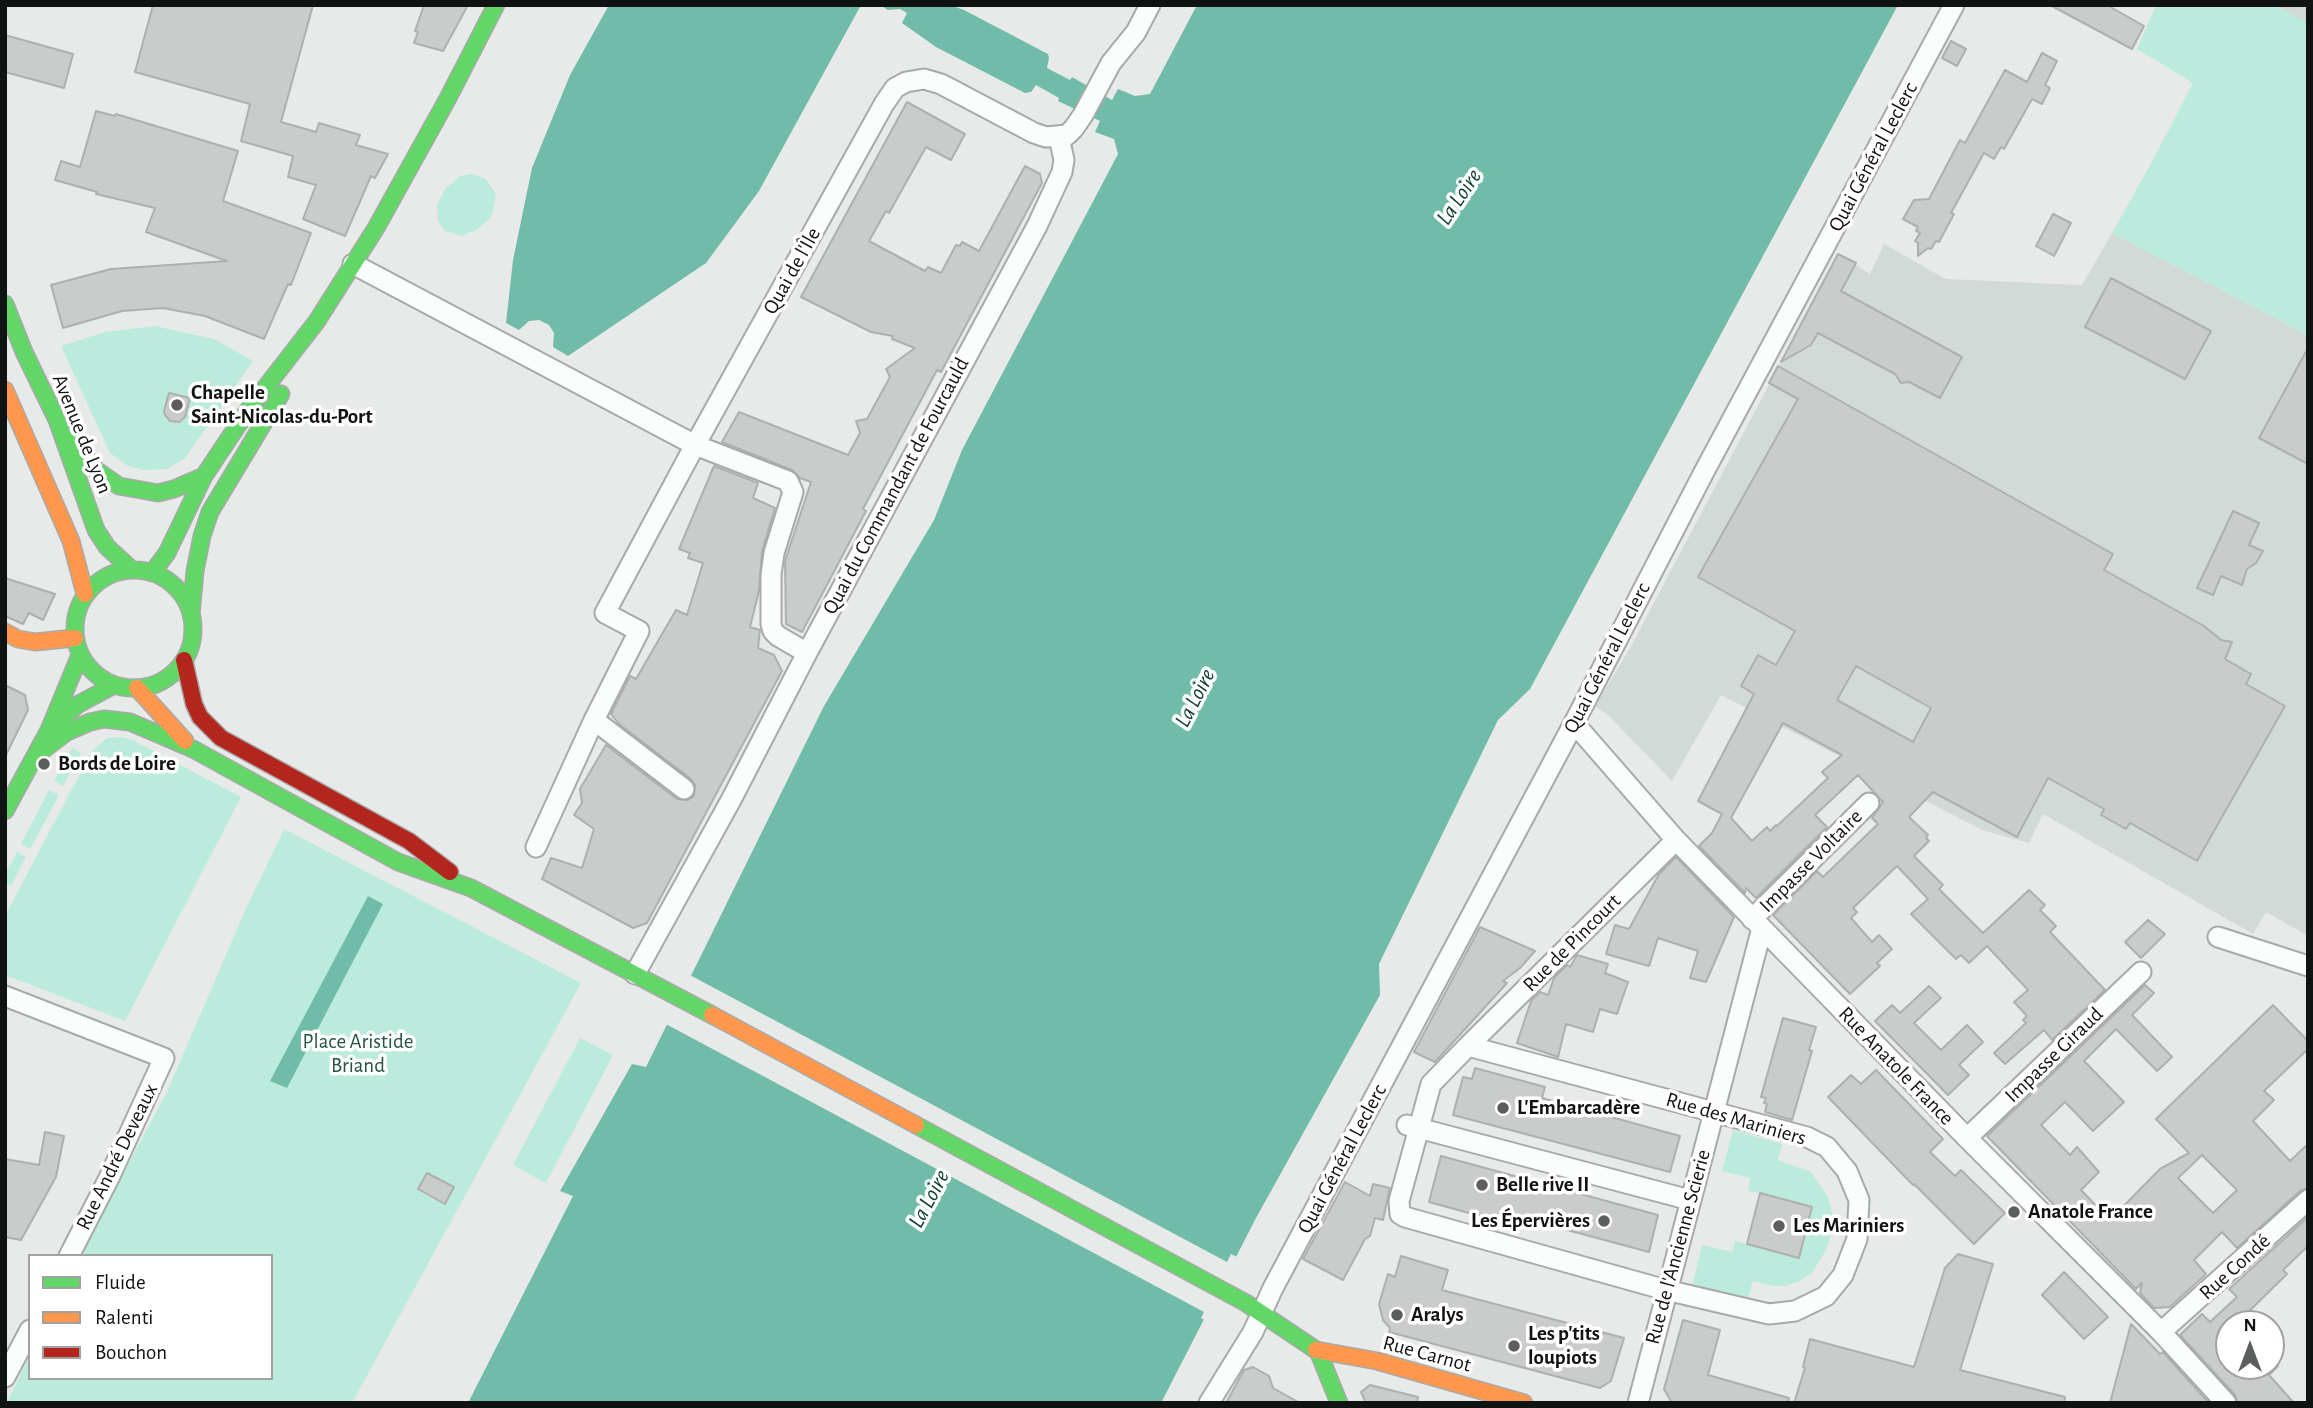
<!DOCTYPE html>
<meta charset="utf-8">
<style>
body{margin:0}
#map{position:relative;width:2313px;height:1408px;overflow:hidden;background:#e7eae9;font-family:"Alegreya Sans",sans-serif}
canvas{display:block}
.frame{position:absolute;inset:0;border:7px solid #111313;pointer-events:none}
.legend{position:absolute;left:28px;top:1254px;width:245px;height:126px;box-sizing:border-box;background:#fff;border:2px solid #a0a1a1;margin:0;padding:9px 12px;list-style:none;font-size:21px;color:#111313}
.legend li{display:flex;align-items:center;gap:14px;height:35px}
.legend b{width:35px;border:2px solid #a0a1a1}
.north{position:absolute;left:2215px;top:1310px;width:70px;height:70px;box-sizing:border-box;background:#fff;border:2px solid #a0a1a1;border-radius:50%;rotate:0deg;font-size:19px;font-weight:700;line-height:28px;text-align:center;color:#111313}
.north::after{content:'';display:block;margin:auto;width:24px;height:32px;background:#5c5e5e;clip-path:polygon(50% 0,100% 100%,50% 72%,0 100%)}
</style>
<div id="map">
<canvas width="2313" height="1408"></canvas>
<div class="frame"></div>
<ul class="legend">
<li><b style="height:9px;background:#63d668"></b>Fluide</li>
<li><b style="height:9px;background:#ff974d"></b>Ralenti</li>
<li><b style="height:9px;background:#b3261e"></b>Bouchon</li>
</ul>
<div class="north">N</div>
</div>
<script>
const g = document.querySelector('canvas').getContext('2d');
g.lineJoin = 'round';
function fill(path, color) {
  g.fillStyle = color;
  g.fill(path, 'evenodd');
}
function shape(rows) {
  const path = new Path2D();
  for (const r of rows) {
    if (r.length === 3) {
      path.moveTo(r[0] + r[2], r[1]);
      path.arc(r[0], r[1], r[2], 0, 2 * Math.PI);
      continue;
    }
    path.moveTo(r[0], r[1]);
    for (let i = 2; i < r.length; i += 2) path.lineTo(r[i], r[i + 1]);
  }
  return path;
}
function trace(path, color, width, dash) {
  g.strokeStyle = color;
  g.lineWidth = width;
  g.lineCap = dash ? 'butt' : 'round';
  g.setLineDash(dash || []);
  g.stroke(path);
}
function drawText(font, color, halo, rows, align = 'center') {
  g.font = font + ' "Alegreya Sans",sans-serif';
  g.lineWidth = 7;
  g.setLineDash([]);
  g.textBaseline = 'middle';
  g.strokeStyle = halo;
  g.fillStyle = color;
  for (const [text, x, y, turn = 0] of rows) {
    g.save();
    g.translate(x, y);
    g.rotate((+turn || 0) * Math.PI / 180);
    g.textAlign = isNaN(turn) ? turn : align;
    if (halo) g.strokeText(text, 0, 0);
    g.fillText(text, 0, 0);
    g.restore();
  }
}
const built = shape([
 [2273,5,2308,5,2308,23],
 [2112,233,2308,335,2308,936,2266,912,2253,934,2043,814,2029,843,1982,830,1721,695,1672,781,1608,715,1595,706,1630,648,1838,254,1870,274,1884,244,1946,279,2082,285]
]);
const green = shape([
 [2156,5,2273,5,2308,23,2308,335,2112,233,2154,158,2193,83,2137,49],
 [472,174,486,179,496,194,494,208,490,218,478,229,462,236,445,231,438,221,437,205,445,189,460,176],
 [155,326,214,339,253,361,185,458,167,469,144,470,128,466,110,453,61,346,105,332],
 [121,737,132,740,241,797,125,1021,5,975,5,916,92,751,107,738],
 [72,748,81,753,63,786,54,781],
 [49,790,59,795,30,849,21,844],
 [284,829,581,983,352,1403,7,1403,30,1355,30,1378,271,1378,271,1256,79,1256,167,1092,244,913],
 [17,852,26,857,11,886,5,883,5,874],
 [580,1038,613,1055,546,1183,513,1165],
 [1733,1130,1782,1144,1778,1160,1811,1172,1828,1197,1832,1213,1833,1227,1826,1250,1812,1273,1799,1281,1786,1286,1774,1286,1753,1281,1747,1301,1692,1287,1702,1245,1732,1252,1735,1241,1798,1258,1760,1193,1748,1191,1750,1178,1722,1171]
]);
const water = shape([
 [609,5,861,5,759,191,706,263,568,356,553,347,554,333,549,325,539,320,529,321,519,330,506,323,513,260,532,168,570,75],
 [880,5,950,5,964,10,1048,54,1049,58,1047,68,1070,80,1072,77,1112,100,1118,89,1135,96,1150,94,1197,5,1898,5,1530,689,1498,720,1379,964,1380,995,1256,1218,1161,1403,468,1403,573,1196,560,1191,632,1064,646,1067,824,706,934,520,962,450,1118,154,1114,139,1095,132,1100,121,1058,101,1059,98,1036,85,1031,92,1025,93,936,47,902,23,907,13,900,9,888,10],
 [368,896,383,904,287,1088,270,1081]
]);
const pier = shape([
 [688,974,1227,1262,1231,1254,1239,1258,1206,1321,1201,1318,1204,1312,664,1023]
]);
const building = shape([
 [153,5,313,5,281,122,316,132,319,123,360,135,356,145,388,154,375,178,371,176,345,236,303,219,316,185,288,177,293,156,241,141,250,104,135,72,153,5],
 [424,5,468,5,443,51,414,43,418,32,415,31,424,5],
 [2050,5,2107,5,2144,26,2132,49,2050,5],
 [5,35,73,54,64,88,5,72,5,35],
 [1951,41,1966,49,1957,66,1942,58,1951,41],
 [2042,53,2057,61,2045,85,2050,88,2042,104,2032,99,2004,149,2001,147,1994,159,1984,153,1951,213,1954,214,1939,242,1936,241,1931,249,1928,248,1918,256,1918,243,1915,241,1920,233,1916,231,1918,227,1903,219,1914,200,1929,199,1960,140,1965,143,2005,70,2027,82,2042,53],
 [907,102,965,134,951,160,926,147,889,213,886,211,869,241,925,271,928,267,941,273,956,245,960,246,962,242,979,251,1025,166,1040,174,1042,183,941,372,937,370,863,509,866,511,802,632,786,624,785,561,811,482,800,478,792,470,722,442,739,412,848,455,860,433,856,421,867,419,890,377,886,369,915,348,892,339,893,336,871,332,801,297,907,102],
 [96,111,115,116,116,114,238,151,223,201,311,233,291,285,288,284,264,339,205,316,163,308,122,311,63,328,51,285,111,269,227,261,146,232,155,208,96,194,97,192,55,180,61,161,80,167,96,111],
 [2053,214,2071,223,2054,256,2036,246,2053,214],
 [1838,254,1856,263,1841,291,1962,357,1940,398,1909,382,1901,383,1895,374,1818,333,1811,345,1781,362,1838,254],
 [2111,278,2211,331,2185,379,2085,327,2111,278],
 [2308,348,2308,464,2259,438,2308,348],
 [1778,366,2113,554,2104,570,2204,626,2221,640,2232,642,2225,659,2251,674,2246,684,2285,706,2197,861,2130,823,2126,829,2101,815,2104,809,2048,778,2017,837,1933,792,1909,817,1928,835,1926,838,1929,841,1914,856,1943,885,1939,889,1983,933,2029,890,2045,905,2040,910,2056,926,2050,932,2105,990,2052,1040,2044,1030,2005,1064,1994,1053,2026,1023,2023,1020,2027,1016,2014,1002,2028,990,1987,946,1969,963,1961,955,1956,959,1911,914,1928,899,1897,866,1853,908,1857,912,1851,918,1872,942,1879,935,1892,949,1877,963,1880,966,1850,994,1773,915,1817,871,1823,877,1878,824,1872,818,1883,802,1858,775,1815,815,1827,827,1756,898,1746,888,1745,893,1699,846,1712,833,1722,814,1698,801,1754,694,1741,686,1758,655,1776,665,1795,631,1698,577,1798,399,1769,383,1778,366],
 [1856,666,1931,708,1913,742,1837,700,1856,666],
 [1783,723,1842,755,1822,772,1828,778,1777,826,1776,825,1770,831,1767,827,1752,841,1731,818,1783,723],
 [169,393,190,398,185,417,179,422,170,421,165,415,164,411,169,393],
 [714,466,758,483,753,498,775,508,762,551,759,591,750,627,760,630,758,648,774,655,782,671,647,923,633,928,542,879,551,858,582,868,594,829,574,815,582,803,580,789,606,745,677,799,688,800,694,796,695,785,691,779,619,724,611,714,630,676,636,679,676,610,687,615,703,563,688,558,690,553,679,549,714,466],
 [2233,511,2259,523,2249,545,2263,551,2256,563,2247,569,2242,585,2221,576,2213,595,2197,588,2233,511],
 [5,578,55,594,43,620,29,613,23,624,5,616,5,578],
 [5,685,25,695,28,710,5,757,5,685],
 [1676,857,1734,917,1706,982,1690,978,1698,951,1658,938,1649,966,1606,954,1615,925,1629,929,1659,874,1676,857],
 [2148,920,2165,934,2141,958,2125,942,2148,920],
 [1480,927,1535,951,1520,968,1503,981,1507,983,1435,1062,1414,1052,1480,927],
 [1577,955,1608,964,1605,973,1628,982,1617,1014,1600,1009,1593,1032,1566,1024,1558,1057,1517,1043,1531,1001,1540,992,1548,995,1554,978,1567,965,1570,967,1577,955],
 [2145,985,2154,993,2132,1015,2172,1057,2157,1071,2116,1029,2084,1061,2124,1102,2093,1131,2065,1102,2041,1125,2070,1155,2077,1147,2099,1172,2081,1190,2110,1220,2160,1169,2189,1153,2156,1119,2273,1005,2308,1041,2308,1049,2264,1091,2274,1100,2253,1121,2290,1161,2308,1144,2308,1188,2300,1191,2237,1248,2222,1232,2194,1260,2206,1274,2170,1307,2154,1308,2140,1293,2142,1283,2136,1289,1987,1136,2145,985],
 [2202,1155,2237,1190,2213,1213,2178,1178,2202,1155],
 [1929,986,1941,998,1914,1023,1941,1050,1967,1025,1983,1042,1959,1065,1969,1075,1948,1095,1875,1021,1892,1005,1900,1013,1929,986],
 [1783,1018,1816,1027,1809,1050,1812,1051,1792,1120,1765,1112,1767,1104,1764,1103,1766,1098,1761,1097,1783,1018],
 [1475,1068,1545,1087,1542,1098,1680,1136,1670,1172,1453,1115,1463,1077,1472,1079,1475,1068],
 [1876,1070,1943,1139,1930,1152,1955,1176,1961,1170,2005,1213,1974,1244,1914,1184,1913,1185,1828,1097,1851,1075,1861,1084,1876,1070],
 [45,1132,64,1136,56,1177,21,1240,5,1237,5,1159,39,1165,45,1132],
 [1441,1156,1658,1215,1649,1252,1504,1213,1502,1222,1429,1202,1441,1156],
 [427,1173,454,1187,445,1204,418,1189,427,1173],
 [1345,1182,1370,1196,1373,1184,1390,1188,1383,1220,1375,1218,1370,1236,1365,1239,1343,1280,1303,1259,1345,1182],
 [1760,1193,1812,1207,1799,1258,1747,1244,1760,1193],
 [2308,1217,2308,1246,2283,1270,2287,1274,2236,1324,2229,1324,2229,1366,2278,1366,2269,1375,2294,1403,2238,1403,2235,1395,2180,1335,2202,1314,2210,1322,2237,1297,2229,1289,2308,1217],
 [1958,1254,1993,1264,1960,1370,2065,1397,2064,1403,1794,1403,1805,1368,1803,1367,1810,1339,1914,1367,1945,1268,1958,1254],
 [1401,1256,1448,1270,1442,1290,1624,1338,1611,1381,1600,1388,1389,1332,1390,1328,1383,1320,1379,1304,1388,1274,1395,1277,1401,1256],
 [2064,1272,2108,1317,2084,1339,2042,1295,2064,1272],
 [1683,1320,1720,1330,1708,1375,1789,1398,1788,1403,1672,1403,1664,1389,1683,1320],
 [2131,1324,2160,1354,2163,1352,2209,1403,2110,1403,2131,1324],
 [1253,1367,1269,1376,1273,1388,1300,1403,1226,1403,1244,1370,1253,1367],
 [1370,1385,1418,1397,1417,1403,1366,1403,1361,1392,1370,1385]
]);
const street = shape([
 [353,264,695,445,788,481,793,492,774,553,771,575,771,624,773,631,778,636,807,653],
 [1574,723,1676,840,1967,1138,2161,1332,2226,1403],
 [684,789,594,720,639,631,605,613,695,445,884,104,895,88,906,82,924,79,941,84,1034,133,1046,137,1067,135,1074,128,1083,115,1111,63,1136,32,1150,5],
 [536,847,594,720],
 [1752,919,1869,803],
 [2218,937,2308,966],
 [635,974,731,800,807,653,1037,226,1062,172,1064,160,1059,137],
 [5,996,164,1058,109,1178,69,1256],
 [1468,1046,1807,1137,1827,1147,1847,1171,1859,1200,1857,1239,1843,1275,1826,1296,1795,1311,1769,1314,1666,1290,1405,1217,1400,1214,1399,1201,1431,1084,1468,1046],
 [1468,1046,1676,840],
 [1407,1125,1690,1200],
 [1967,1138,2141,972],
 [2161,1332,2308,1200],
 [5,1377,30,1330],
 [1209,1403,1253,1332,1273,1288,1574,723,1704,472,1954,5],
 [1638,1403,1762,928]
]);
const fast = shape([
 [5,304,24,352,57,420,96,530,107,547,132,570],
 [72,439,96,470,119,486,158,493,174,489,204,476],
 [134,629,59],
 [152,573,167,553,204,476,248,410,317,321,376,228,447,100,496,5],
 [191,615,195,571,202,536,210,512,281,394],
 [52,727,77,705,114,685],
 [43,750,67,732,90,722,104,719,130,722,193,749,398,862,471,888,712,1015],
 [5,811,49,730,80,655],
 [916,1125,1246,1303,1316,1350],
 [1318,1351,1339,1403]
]);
const slow = shape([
 [5,390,71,541,85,594],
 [5,632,18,639,35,642,75,638],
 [137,688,185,741],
 [712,1015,916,1125],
 [1316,1350,1377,1361,1524,1403]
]);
const jam = shape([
 [184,660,194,704,200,717,221,738,409,841,450,872]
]);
const markers = [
 [177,405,7,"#5c5e5e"],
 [44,764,7,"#5c5e5e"],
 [1503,1108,7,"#5c5e5e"],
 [1482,1185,7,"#5c5e5e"],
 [2014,1212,7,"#5c5e5e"],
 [1604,1221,7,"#5c5e5e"],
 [1779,1226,7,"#5c5e5e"],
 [1397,1315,7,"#5c5e5e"],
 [1514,1346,7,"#5c5e5e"]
];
const streetNames = [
 ["Quai Général Leclerc",1873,157,-62],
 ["Quai de l'Île",792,271,-61],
 ["Avenue de Lyon",82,434,68],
 ["Quai du Commandant de Fourcauld",896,486,-62],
 ["Quai Général Leclerc",1607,658,-63],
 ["Impasse Voltaire",1811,861,-45],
 ["Rue de Pincourt",1572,943,-45],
 ["Impasse Giraud",2054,1055,-44],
 ["Rue Anatole France",1896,1066,46],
 ["Rue des Mariniers",1736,1119,16],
 ["Rue André Deveaux",117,1157,-64],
 ["Quai Général Leclerc",1342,1159,-62],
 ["Rue de l'Ancienne Scierie",1678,1247,-75],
 ["Rue Condé",2235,1267,-42],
 ["Rue Carnot",1427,1354,15]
];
const poiNames = [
 ["Chapelle",191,393],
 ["Saint-Nicolas-du-Port",191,417],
 ["Bords de Loire",58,764],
 ["L'Embarcadère",1517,1108],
 ["Belle rive II",1496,1185],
 ["Anatole France",2028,1212],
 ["Les Épervières",1590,1221,"right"],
 ["Les Mariniers",1793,1226],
 ["Aralys",1411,1315],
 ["Les p'tits",1528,1334],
 ["loupiots",1528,1358]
];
const parkNames = [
 ["Place Aristide",358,1042],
 ["Briand",358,1066]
];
const waterNames = [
 ["La Loire",1459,197,-56],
 ["La Loire",1195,698,-63],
 ["La Loire",929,1199,-62]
];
fill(built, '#d2dad7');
fill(green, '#bbebdc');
fill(water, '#71bca9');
fill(pier, '#e7eae9');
fill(building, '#c9cccb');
trace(building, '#aeb0b0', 2);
trace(street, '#a8aaa9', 23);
trace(fast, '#a8aaa9', 19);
trace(slow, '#a8aaa9', 19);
trace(jam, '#a8aaa9', 19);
trace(street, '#fbfcfc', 19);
trace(fast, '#63d668', 16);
trace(slow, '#ff974d', 16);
trace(jam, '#b3261e', 16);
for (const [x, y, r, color] of markers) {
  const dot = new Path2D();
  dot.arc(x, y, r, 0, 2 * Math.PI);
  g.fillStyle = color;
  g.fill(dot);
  trace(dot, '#fff', 2.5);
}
drawText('21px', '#111313', '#fff', streetNames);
drawText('bold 21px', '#111313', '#fff', poiNames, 'left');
drawText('21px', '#275447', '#fff', parkNames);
drawText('italic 23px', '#114034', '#fff', waterNames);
</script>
